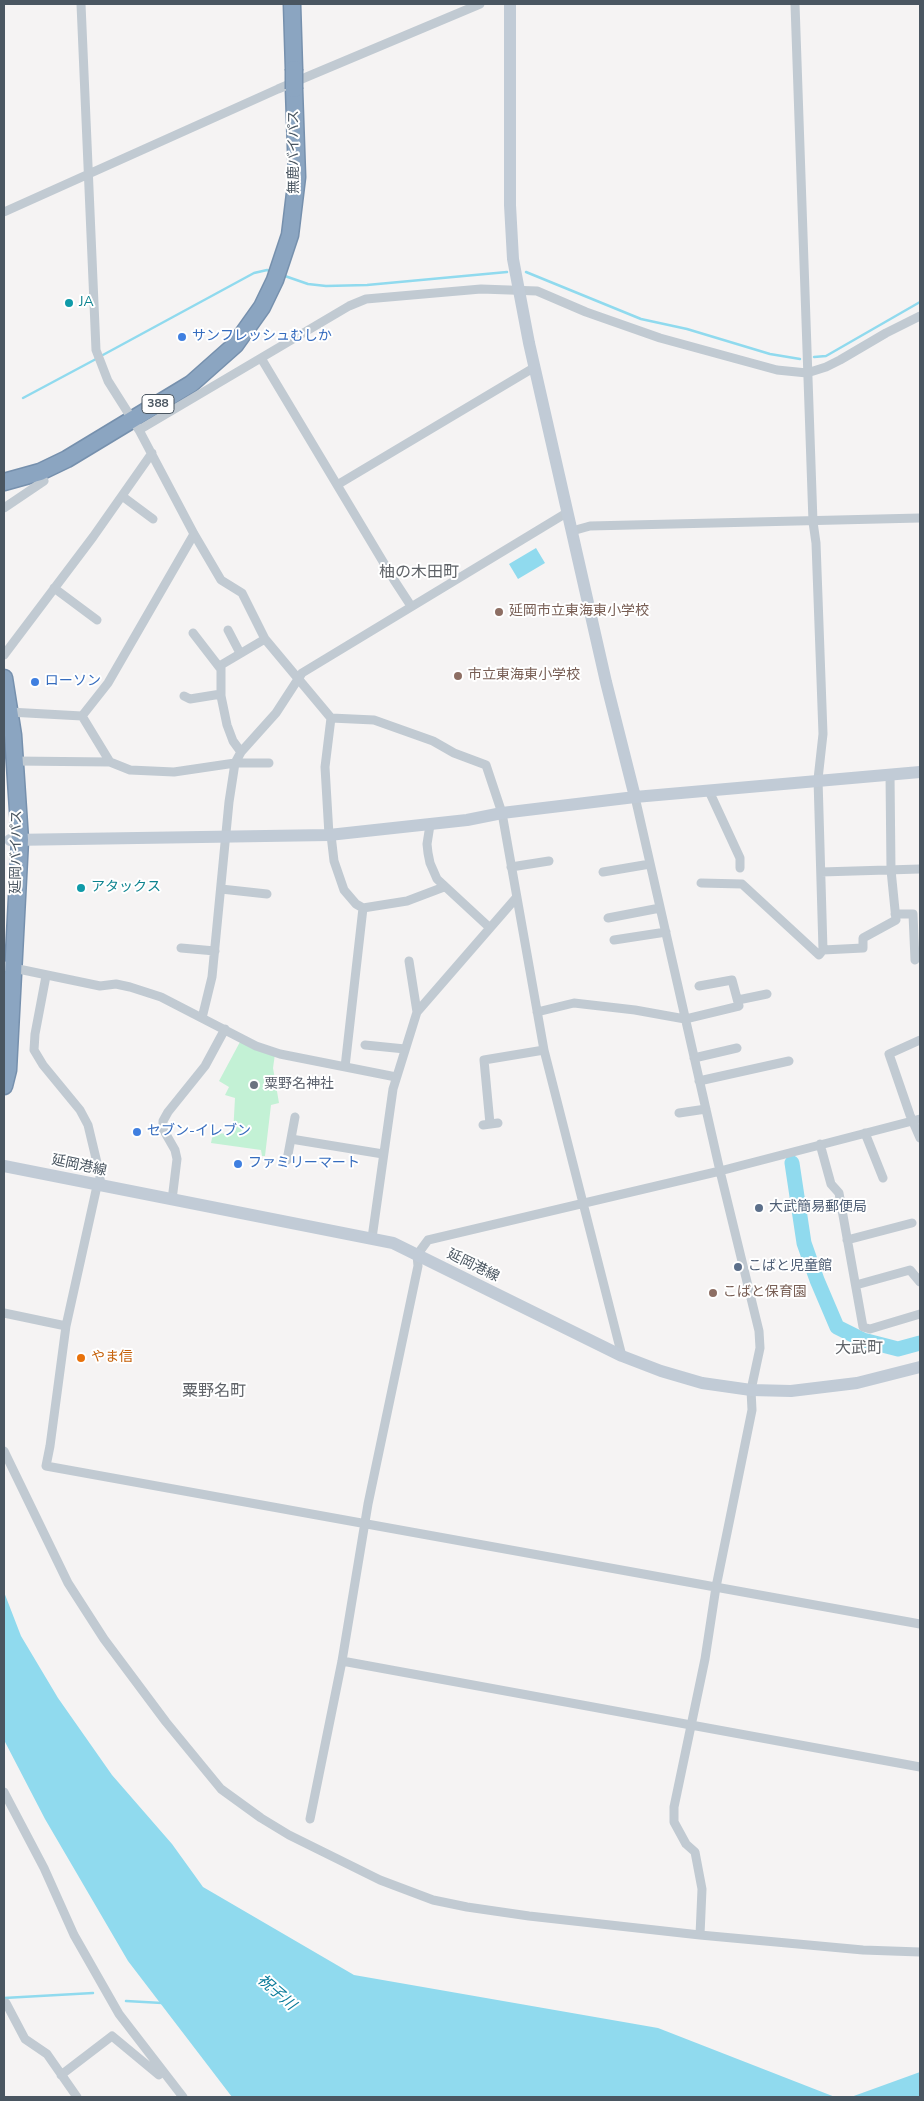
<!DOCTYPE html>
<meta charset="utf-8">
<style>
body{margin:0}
#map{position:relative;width:924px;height:2101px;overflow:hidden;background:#f5f3f3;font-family:"Nunito Sans",sans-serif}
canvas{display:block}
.frame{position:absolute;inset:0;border:5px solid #4a5661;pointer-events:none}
</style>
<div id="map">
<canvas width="924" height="2101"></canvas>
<div class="frame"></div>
</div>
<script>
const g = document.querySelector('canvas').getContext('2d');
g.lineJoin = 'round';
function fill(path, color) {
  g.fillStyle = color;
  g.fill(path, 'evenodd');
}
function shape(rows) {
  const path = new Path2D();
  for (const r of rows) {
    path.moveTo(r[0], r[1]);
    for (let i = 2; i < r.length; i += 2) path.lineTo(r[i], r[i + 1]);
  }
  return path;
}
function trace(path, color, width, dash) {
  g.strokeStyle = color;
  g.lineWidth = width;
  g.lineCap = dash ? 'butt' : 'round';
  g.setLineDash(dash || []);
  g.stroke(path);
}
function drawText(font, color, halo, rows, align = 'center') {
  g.font = font + ' "Nunito Sans","Noto Sans JP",sans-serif';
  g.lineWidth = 4;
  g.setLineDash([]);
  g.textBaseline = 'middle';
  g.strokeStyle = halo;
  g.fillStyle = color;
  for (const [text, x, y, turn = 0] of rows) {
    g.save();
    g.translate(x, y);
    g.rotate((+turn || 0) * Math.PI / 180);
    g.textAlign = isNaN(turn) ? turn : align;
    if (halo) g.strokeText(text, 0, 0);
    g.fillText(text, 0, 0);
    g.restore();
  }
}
const green = shape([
 [241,1040,275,1054,273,1068,279,1103,271,1105,265,1156,262,1156,261,1150,211,1143,213,1133,233,1134,235,1098,225,1095,229,1087,219,1081]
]);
const water = shape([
 [536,548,545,563,518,579,509,564],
 [4,1592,21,1636,58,1698,112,1775,172,1844,203,1887,354,1975,658,2028,835,2097,232,2097,128,1961,45,1819,4,1740],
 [920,2072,920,2097,851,2097]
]);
const stream = shape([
 [526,272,641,319,687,329,770,354,800,359],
 [282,275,308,284,326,286,367,285,507,272],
 [101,356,254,273,267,270,272,272],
 [814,357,826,356,920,302],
 [23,398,96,359],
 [4,1998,93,1993],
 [126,2001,162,2003]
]);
const river = shape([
 [792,1163,804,1243,817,1280,837,1327,863,1340,898,1349,920,1343]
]);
const street = shape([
 [81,4,96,350,108,381,139,430,194,534,221,580,242,593,265,639,331,718,374,720,433,741,454,753,486,765,502,813,544,1050,622,1356],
 [4,212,278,89,480,4],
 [261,358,394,580,411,606],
 [139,430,349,306,366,299,481,289,537,291,586,312,660,338,777,370,807,373,826,367,840,360,886,333,920,316],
 [337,485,535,367],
 [122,496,153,519],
 [4,508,44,481,40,472],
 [572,531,590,526,920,518],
 [54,588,97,620],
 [228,630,240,653],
 [193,633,220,668],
 [4,655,93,537,152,453],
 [184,696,190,699,221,694],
 [9,712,82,716,110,762,130,770,174,772,235,763,269,763],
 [82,716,108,683,194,534],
 [241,752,233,741,227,725,221,696,221,665,265,639],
 [15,761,110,762],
 [709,791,740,858,740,868],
 [635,797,720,1171,759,1331,760,1348,751,1390,752,1410,716,1587,705,1659,674,1807,674,1822,686,1844,695,1852,702,1889,700,1935],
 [430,825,427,844,428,853,430,863,437,879,490,928],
 [329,835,325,767,331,718],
 [331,835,334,861,344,890,356,904,363,908,407,901,444,887],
 [511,867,549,861],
 [603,872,650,864],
 [821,872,920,869],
 [701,883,742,884,819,955,823,950,818,779,823,734,816,543,813,522,795,4],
 [221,889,267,894],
 [895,914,913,914,915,960],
 [608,918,660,908],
 [614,940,666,932],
 [181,948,215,951],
 [823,950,863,948,863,938,896,920,891,870,890,774],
 [409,961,417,1012],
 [4,966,100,986,116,984,130,987,161,997,256,1046,280,1054,396,1077],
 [46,976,35,1034,34,1050,43,1065,80,1110,88,1125,99,1171,101,1186],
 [738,1000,767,994],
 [537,1012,574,1003,635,1010,685,1019,739,1006,732,980,699,986],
 [202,1018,212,977,229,802,235,763,241,752,276,713,302,673,568,512],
 [920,1040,889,1054,910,1115,920,1138],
 [365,1045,405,1049],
 [694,1058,737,1048],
 [345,1067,363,908],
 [699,1081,789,1061],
 [679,1113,706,1109],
 [490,1124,484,1060,544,1050],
 [483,1125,498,1123],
 [865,1133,883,1178],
 [291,1139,383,1154],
 [820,1144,831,1184,839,1193,863,1327,870,1329,920,1314],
 [287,1160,295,1117],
 [97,1186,66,1326,50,1446,46,1466,920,1624],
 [172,1200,177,1159,175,1150,163,1129,163,1121,168,1112,205,1066,225,1029],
 [372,1238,393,1089,417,1012,516,898],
 [847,1240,912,1223],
 [856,1285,910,1270,920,1282],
 [4,1313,66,1326],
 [4,1451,68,1583,104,1639,166,1722,221,1789,261,1818,289,1835,380,1880,433,1900,467,1907,529,1916,700,1935,863,1950,920,1952],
 [342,1661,920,1767],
 [4,1792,44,1868,74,1935,119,2014,183,2097],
 [310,1819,342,1661,368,1504,418,1266,417,1255,428,1240,720,1171,920,1119],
 [4,2004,6,2003,25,2039,47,2054,77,2097],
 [61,2075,112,2036,159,2075]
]);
const secondary = shape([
 [510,4,510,205,513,259,529,343,606,682,635,797],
 [10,840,329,835,467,820,502,813,635,797,920,772],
 [4,1166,393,1243,622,1356,661,1371,702,1383,751,1390,791,1391,857,1383,920,1367]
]);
const highway = shape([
 [292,4,294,69],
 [4,482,40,472,67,459,191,384,235,345,262,307,275,280,290,235,297,177,294,89],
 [4,678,13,735,20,840,8,1070,4,1086]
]);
const highwayBridge = shape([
 [294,69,294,89]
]);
const markers = [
 [69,303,5,"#0f9aa8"],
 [182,337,5,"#3f7fe0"],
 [499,612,5,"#8d6e63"],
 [458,676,5,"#8d6e63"],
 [35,682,5,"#3f7fe0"],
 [81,888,5,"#0f9aa8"],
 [254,1085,5,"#6b7280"],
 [137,1132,5,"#3f7fe0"],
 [238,1164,5,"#3f7fe0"],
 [759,1208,5,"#5c6f8a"],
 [738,1267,5,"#5c6f8a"],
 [713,1293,5,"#8d6e63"],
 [81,1358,5,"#e8710a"]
];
const shields = [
 [158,404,32]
];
const shieldNames = [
 ["388",158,404]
];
const streetNames = [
 ["無鹿バイパス",295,152,-90],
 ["延岡バイパス",17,852,-89],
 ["延岡港線",79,1166,12],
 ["延岡港線",473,1266,26]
];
const cultureNames = [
 ["JA",79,303],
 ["アタックス",91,888]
];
const shopNames = [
 ["サンフレッシュむしか",192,337],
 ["ローソン",45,682],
 ["セブン-イレブン",147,1132],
 ["ファミリーマート",248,1164]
];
const educationNames = [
 ["延岡市立東海東小学校",509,612],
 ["市立東海東小学校",468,676],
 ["こばと保育園",723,1293]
];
const worshipNames = [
 ["粟野名神社",264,1085]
];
const serviceNames = [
 ["大武簡易郵便局",769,1208],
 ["こばと児童館",748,1267]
];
const foodNames = [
 ["やま信",91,1358]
];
const waterNames = [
 ["祝子川",276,1993,41]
];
const quarterNames = [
 ["柚の木田町",419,573],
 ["大武町",859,1349],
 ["粟野名町",214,1392]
];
fill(green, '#c3f1d5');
fill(water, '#90daee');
trace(stream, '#90daee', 2.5);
trace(river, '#90daee', 15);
trace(highway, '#7690ad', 19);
trace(street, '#c1cad2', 9);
trace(secondary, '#c1cbd6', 12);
trace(highway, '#8ba5c1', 16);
trace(highwayBridge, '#7690ad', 19, []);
trace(highwayBridge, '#8ba5c1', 16);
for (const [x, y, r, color] of markers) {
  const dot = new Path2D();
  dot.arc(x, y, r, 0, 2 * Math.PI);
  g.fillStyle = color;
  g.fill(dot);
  trace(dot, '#fff', 2);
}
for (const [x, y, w] of shields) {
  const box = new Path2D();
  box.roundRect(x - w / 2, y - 9.5, w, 19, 4);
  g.fillStyle = '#fff';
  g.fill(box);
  trace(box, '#4a5661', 1);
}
drawText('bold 12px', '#4a5661', null, shieldNames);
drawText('14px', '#4a5661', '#fff', streetNames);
drawText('14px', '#0d838f', '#fff', cultureNames, 'left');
drawText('14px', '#366cbe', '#fff', shopNames, 'left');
drawText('14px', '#785e54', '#fff', educationNames, 'left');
drawText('14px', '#5b616d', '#fff', worshipNames, 'left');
drawText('14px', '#4e5e75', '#fff', serviceNames, 'left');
drawText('14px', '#c56008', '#fff', foodNames, 'left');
drawText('italic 15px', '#0c7c9b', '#fff', waterNames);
drawText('16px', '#5f6368', '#fff', quarterNames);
</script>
